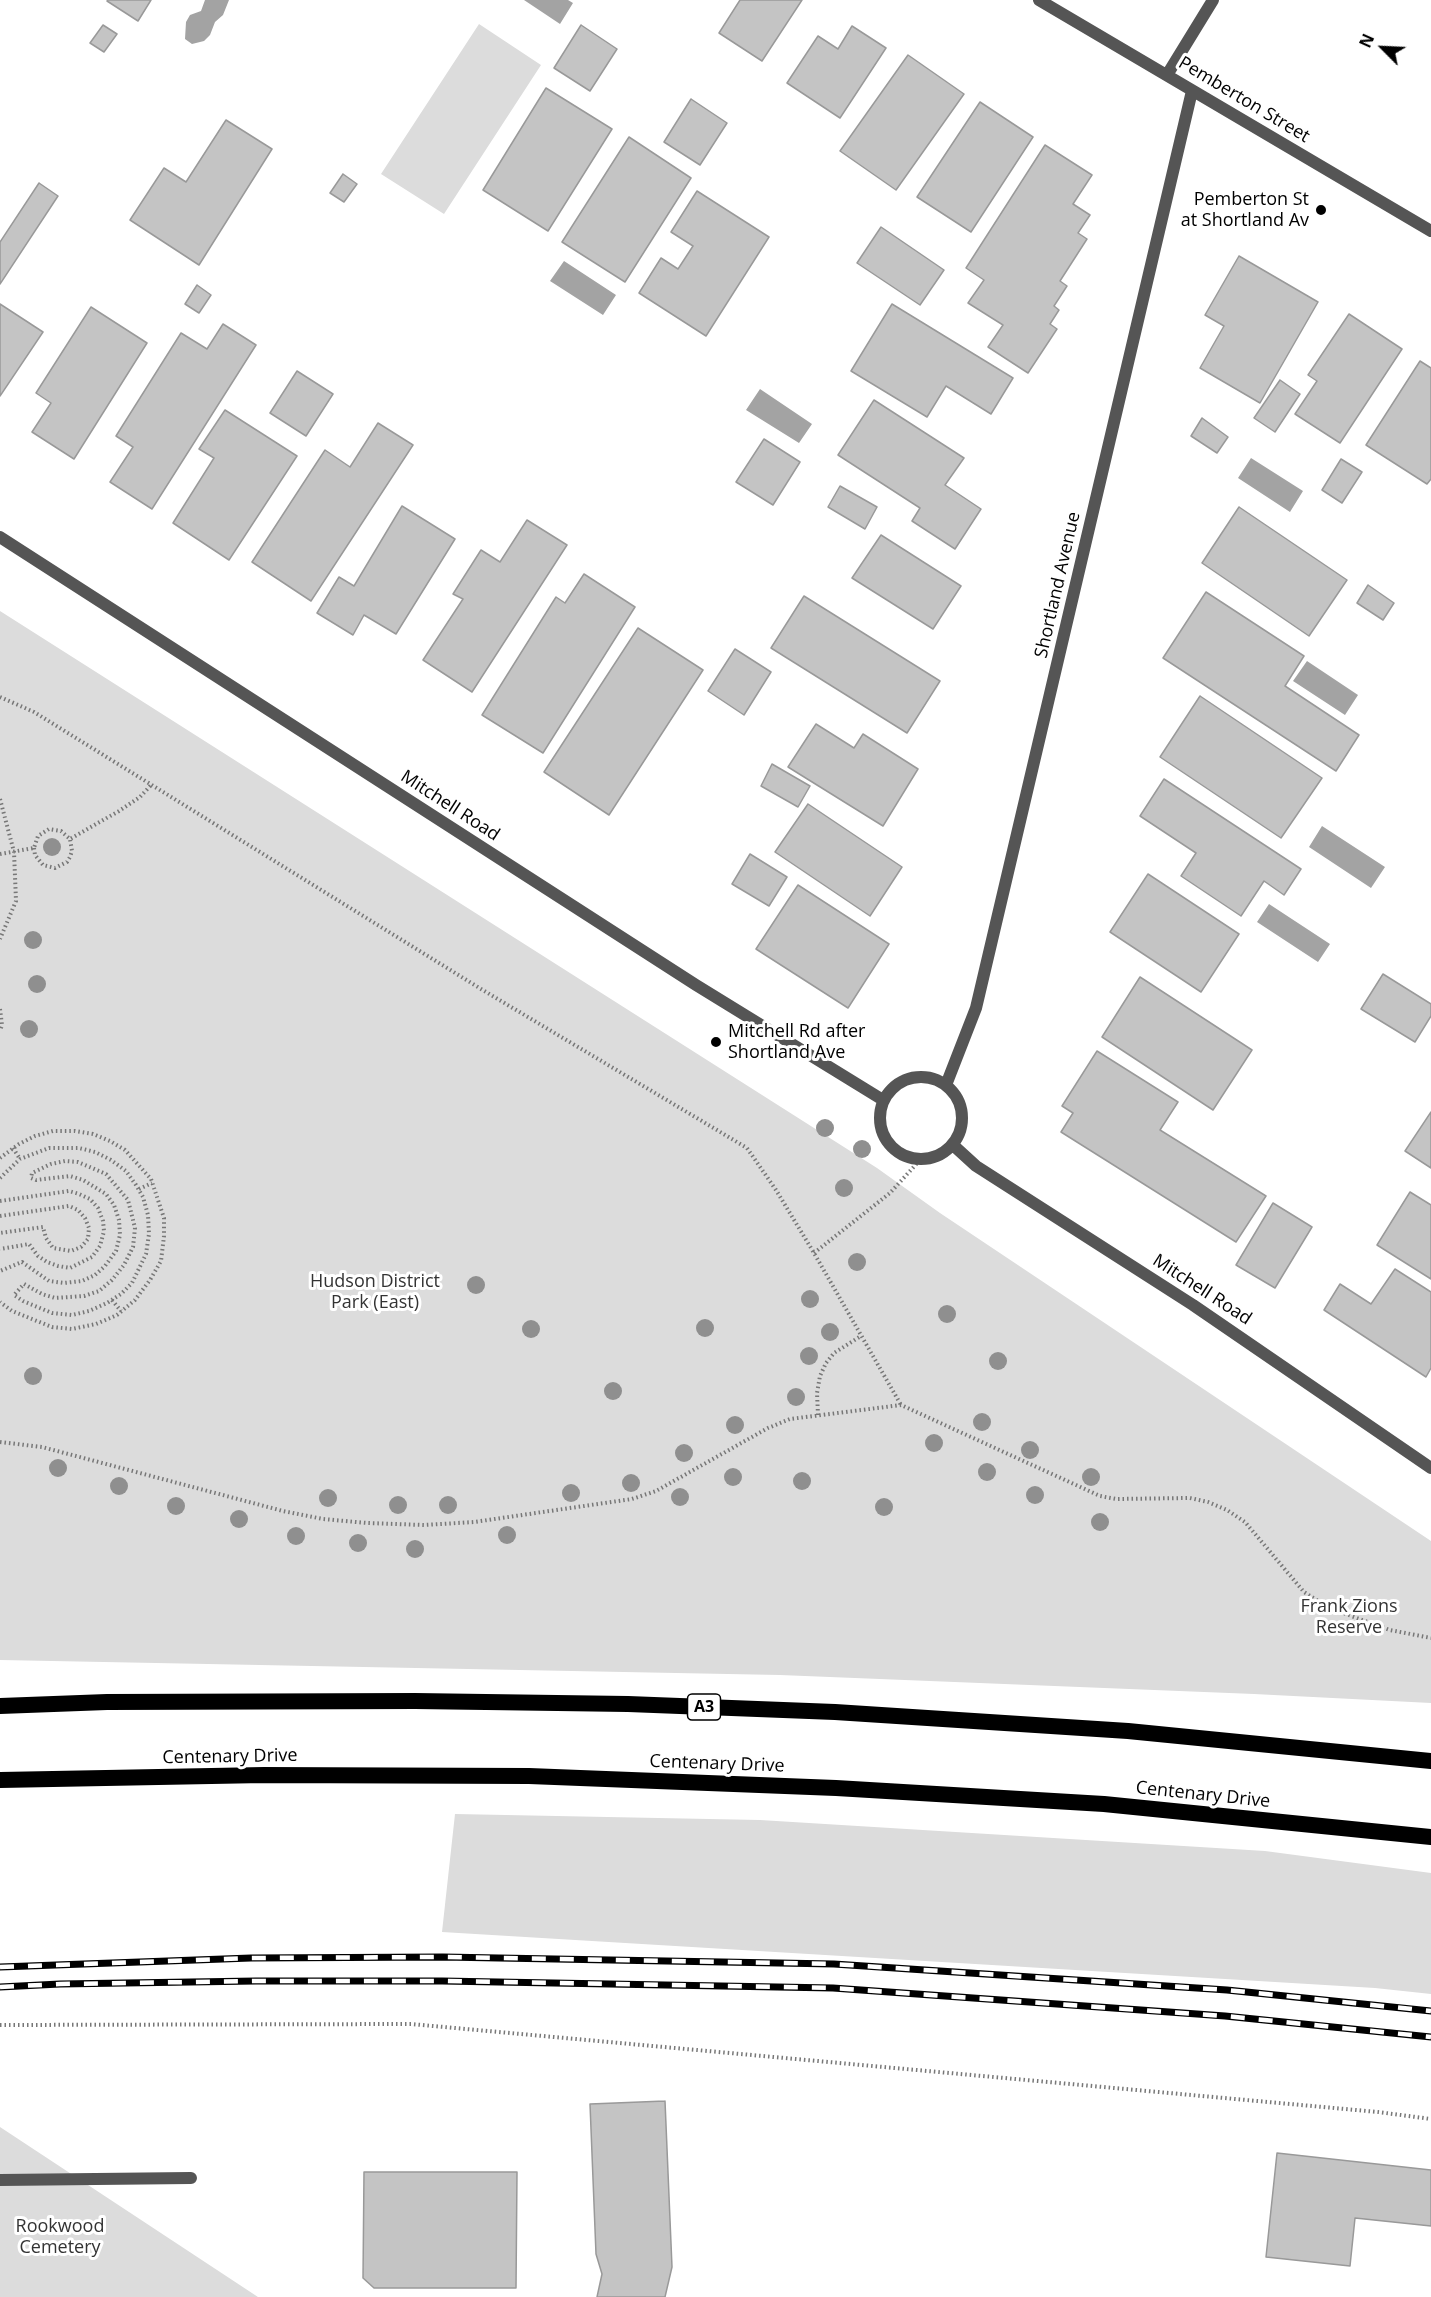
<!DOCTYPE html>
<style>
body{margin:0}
#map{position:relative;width:1431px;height:2297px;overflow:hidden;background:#fff;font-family:"Open Sans",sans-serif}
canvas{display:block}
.north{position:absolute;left:1353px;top:18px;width:60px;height:60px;-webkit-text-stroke:4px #fff;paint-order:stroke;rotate:294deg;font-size:16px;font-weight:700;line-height:24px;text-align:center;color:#000}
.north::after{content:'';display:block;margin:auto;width:21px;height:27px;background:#000;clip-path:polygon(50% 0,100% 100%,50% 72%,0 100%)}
</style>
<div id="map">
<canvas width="1431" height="2297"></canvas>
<div class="north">N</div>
</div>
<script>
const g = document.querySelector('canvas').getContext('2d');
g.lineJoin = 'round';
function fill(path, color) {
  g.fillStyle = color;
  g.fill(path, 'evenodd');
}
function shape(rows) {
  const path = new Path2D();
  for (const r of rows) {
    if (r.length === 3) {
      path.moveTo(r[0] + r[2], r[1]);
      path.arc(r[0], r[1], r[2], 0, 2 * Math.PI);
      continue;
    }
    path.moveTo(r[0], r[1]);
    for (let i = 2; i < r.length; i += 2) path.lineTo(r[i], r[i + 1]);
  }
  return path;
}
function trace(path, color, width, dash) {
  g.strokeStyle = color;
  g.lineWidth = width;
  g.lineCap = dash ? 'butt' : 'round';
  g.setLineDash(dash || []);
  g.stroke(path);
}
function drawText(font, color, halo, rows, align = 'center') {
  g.font = font + ' "Open Sans",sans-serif';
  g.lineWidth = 6;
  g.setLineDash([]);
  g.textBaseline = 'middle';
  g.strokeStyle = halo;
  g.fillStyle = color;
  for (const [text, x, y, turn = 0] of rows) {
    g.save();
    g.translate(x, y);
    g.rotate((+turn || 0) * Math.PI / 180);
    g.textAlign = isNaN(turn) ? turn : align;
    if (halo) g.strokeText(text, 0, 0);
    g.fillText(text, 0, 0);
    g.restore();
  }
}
const green = shape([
 [479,24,541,65,444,214,381,174],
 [0,611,877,1168,940,1213,1431,1541,1431,1703,1254,1694,780,1675,0,1660],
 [455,1814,760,1820,1265,1851,1431,1873,1431,1994,1375,1988,442,1932],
 [0,2127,258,2297,0,2297]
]);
const water = shape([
 [205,0,229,0,223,15,215,22,210,35,204,41,192,44,185,39,186,22,190,15,201,11],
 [524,0,568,0,573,3,560,24],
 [564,261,616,295,603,315,550,281],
 [760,389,812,424,799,443,746,410],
 [1251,458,1303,491,1290,512,1238,478],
 [1307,661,1358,695,1345,715,1293,681],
 [1322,826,1385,867,1371,888,1309,847],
 [1269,904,1330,944,1318,962,1257,922]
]);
const building = shape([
 [108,0,151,0,138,21,107,1,108,0],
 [740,0,802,0,762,61,719,33,740,0],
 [103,25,117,34,104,52,90,43,103,25],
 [581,25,617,49,590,91,554,68,581,25],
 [852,26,886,48,840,118,787,83,818,36,838,49,852,26],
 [908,55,964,94,896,190,840,151,908,55],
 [546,88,612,129,548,231,483,190,546,88],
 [691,99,727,123,700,165,664,142,691,99],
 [980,102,1033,137,971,232,917,197,980,102],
 [226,120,272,149,199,265,130,220,164,168,186,182,226,120],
 [629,137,691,178,625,282,562,242,629,137],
 [1045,145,1092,175,1073,204,1090,215,1078,233,1087,239,1060,281,1067,286,1054,306,1059,310,1050,324,1057,329,1028,373,988,347,1003,325,968,303,984,280,966,268,1045,145],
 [343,174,357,184,344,202,330,193,343,174],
 [39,183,58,196,0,284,0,242,39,183],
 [697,191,769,237,706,336,639,293,661,258,678,269,693,246,671,232,697,191],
 [881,227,944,270,920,305,857,263,881,227],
 [1239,256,1318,302,1260,403,1200,368,1224,326,1205,315,1239,256],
 [197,285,211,295,199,313,185,304,197,285],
 [0,304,43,332,0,396,0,304],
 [892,304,1013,378,991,414,946,386,927,417,851,371,892,304],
 [91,307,147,343,74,459,32,432,51,403,36,393,91,307],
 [1349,314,1402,349,1340,443,1295,414,1317,381,1308,375,1349,314],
 [223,324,256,345,152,509,110,482,133,447,116,436,181,333,207,349,223,324],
 [1420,361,1431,368,1431,479,1427,484,1366,445,1420,361],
 [297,371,333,394,306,436,270,413,297,371],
 [1280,380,1300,394,1275,432,1254,418,1280,380],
 [874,400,964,458,945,485,981,509,955,549,912,521,920,508,838,455,874,400],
 [225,410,297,456,229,560,173,523,214,458,199,449,225,410],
 [1202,418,1228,437,1217,453,1191,436,1202,418],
 [378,423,413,445,311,601,252,562,325,450,350,467,378,423],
 [764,439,800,462,773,505,736,482,764,439],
 [1341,459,1362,472,1342,503,1322,490,1341,459],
 [840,486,877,507,865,529,828,507,840,486],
 [402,506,455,539,396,634,364,615,353,635,317,613,339,577,354,586,402,506],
 [1239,507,1347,580,1309,636,1202,563,1239,507],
 [527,520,567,545,472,692,423,660,463,599,453,594,481,550,500,562,527,520],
 [881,535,961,586,933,629,852,578,881,535],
 [584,574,635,607,543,753,482,715,556,597,565,603,584,574],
 [1368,585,1394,603,1383,620,1357,603,1368,585],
 [1206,592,1304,656,1285,686,1359,735,1336,771,1163,658,1206,592],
 [804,596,940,681,907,733,771,648,804,596],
 [638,628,703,670,609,815,544,772,638,628],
 [735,649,771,672,744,715,708,691,735,649],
 [1200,696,1322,778,1281,838,1160,757,1200,696],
 [816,724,854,748,863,734,918,769,883,826,788,767,816,724],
 [772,764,810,786,798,807,761,786,772,764],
 [1164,779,1301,869,1284,895,1264,881,1241,916,1181,876,1196,853,1140,816,1164,779],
 [808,804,902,867,870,916,775,852,808,804],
 [750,854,787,877,769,906,732,884,750,854],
 [1148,874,1239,934,1201,992,1110,932,1148,874],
 [798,885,889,944,848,1008,756,949,798,885],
 [1383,974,1431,1004,1431,1016,1415,1042,1361,1009,1383,974],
 [1140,977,1252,1050,1213,1110,1102,1037,1140,977],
 [1097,1051,1178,1102,1160,1130,1266,1196,1236,1242,1061,1132,1073,1113,1062,1106,1097,1051],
 [1431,1112,1431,1168,1405,1151,1431,1112],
 [1410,1192,1431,1205,1431,1279,1377,1245,1410,1192],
 [1273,1203,1312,1227,1275,1288,1236,1265,1273,1203],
 [1395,1269,1431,1292,1431,1368,1426,1377,1324,1310,1340,1284,1371,1304,1395,1269],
 [665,2101,672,2267,665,2297,597,2297,602,2274,596,2254,590,2104,665,2101],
 [1277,2153,1431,2170,1431,2226,1355,2218,1350,2266,1266,2257,1277,2153],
 [364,2172,517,2172,516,2288,374,2288,363,2278,364,2172]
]);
const path = shape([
 [0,697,34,712,481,989,747,1148,776,1190,814,1253,901,1405],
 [0,799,14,852,16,901,0,939],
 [34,848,35,855,43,865,55,868,67,862,70,857,72,851,70,839],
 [0,854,34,848,38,836,49,829,61,831,70,839,119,811,140,797,152,784],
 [0,1009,2,1025,0,1031],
 [13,1148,20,1159],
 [0,1158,19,1144,35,1136,53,1131,75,1131,93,1134,110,1141,125,1150,151,1179,164,1218,164,1236,161,1261,150,1280,135,1300,117,1315,96,1324,72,1329,52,1327,12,1311,0,1302],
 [0,1178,20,1159,49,1148,79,1148,95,1152,111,1160,126,1171,136,1185,143,1197,148,1215,149,1234,146,1254,132,1283,121,1294,107,1303,89,1311,72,1315,52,1313,23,1301,14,1295,24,1284,42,1294,55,1298,84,1296,99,1291,112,1280,124,1265,133,1247,135,1228,128,1200,106,1174,78,1162,65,1161,51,1164,32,1173,31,1178,36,1180,70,1176,83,1180,106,1194,114,1205,119,1220,120,1235,116,1251,105,1266,95,1275,82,1281,64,1283,49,1281,22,1262,0,1271],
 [139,1189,152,1183],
 [0,1201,69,1191,79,1194,90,1199,98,1208,103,1221,104,1231,100,1246,92,1257,70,1268,58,1266,47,1262,38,1256,29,1244,0,1249],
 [0,1216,69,1206,78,1210,85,1218,89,1228,88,1239,81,1247,71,1251,53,1248,46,1238,43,1227,0,1233],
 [814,1253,890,1193,920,1160],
 [112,1300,121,1311],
 [818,1415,817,1393,820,1376,826,1363,834,1353,861,1336],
 [0,1442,42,1447,283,1511,323,1519,367,1523,424,1525,474,1522,632,1499,656,1491,768,1428,790,1419,901,1405,1100,1496,1116,1499,1190,1498,1208,1502,1227,1510,1245,1522,1304,1592,1315,1599,1332,1609,1390,1630,1431,1638],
 [0,2025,411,2024,1378,2112,1431,2119]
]);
const service = shape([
 [0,2180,191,2178]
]);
const minor = shape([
 [1039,0,1431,231],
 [1167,75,1213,0],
 [0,537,696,985,883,1100],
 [921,1118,41],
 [946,1085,976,1008,1192,91],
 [953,1145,976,1166,1193,1305,1431,1468]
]);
const trunk = shape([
 [0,1706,107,1702,415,1701,628,1704,835,1712,1128,1731,1431,1761],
 [0,1780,264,1775,529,1776,836,1788,1104,1804,1431,1837]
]);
const rail = shape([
 [0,1967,251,1958,443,1957,834,1964,1227,1990,1431,2011],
 [0,1987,60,1984,256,1981,442,1981,833,1988,1225,2016,1431,2037]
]);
const trees = [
 [52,847],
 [33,940],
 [37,984],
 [29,1029],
 [825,1128],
 [862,1149],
 [844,1188],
 [857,1262],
 [476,1285],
 [810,1299],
 [947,1314],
 [705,1328],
 [531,1329],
 [830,1332],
 [809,1356],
 [998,1361],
 [33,1376],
 [613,1391],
 [796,1397],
 [982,1422],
 [735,1425],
 [934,1443],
 [1030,1450],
 [684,1453],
 [58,1468],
 [987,1472],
 [733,1477],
 [1091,1477],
 [802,1481],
 [631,1483],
 [119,1486],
 [571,1493],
 [1035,1495],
 [680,1497],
 [328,1498],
 [398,1505],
 [448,1505],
 [176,1506],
 [884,1507],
 [239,1519],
 [1100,1522],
 [507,1535],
 [296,1536],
 [358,1543],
 [415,1549]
];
const markers = [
 [1321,210,6,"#000"],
 [716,1042,6,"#000"]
];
const shields = [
 [704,1707,33]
];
const shieldNames = [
 ["A3",704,1707]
];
const streetNames = [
 ["Pemberton Street",1244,100,31],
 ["Shortland Avenue",1058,585,-77],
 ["Mitchell Road",450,806,33],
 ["Mitchell Road",1202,1290,33],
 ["Centenary Drive",230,1757,-1],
 ["Centenary Drive",717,1764,2],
 ["Centenary Drive",1203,1795,6]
];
const poiNames = [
 ["Pemberton St",1309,200],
 ["at Shortland Av",1309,221],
 ["Mitchell Rd after",728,1032,"left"],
 ["Shortland Ave",728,1053,"left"]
];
const parkNames = [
 ["Hudson District",375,1282],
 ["Park (East)",375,1303],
 ["Frank Zions",1349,1607],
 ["Reserve",1349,1628],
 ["Rookwood",60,2227],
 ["Cemetery",60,2248]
];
fill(green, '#dcdcdc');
fill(water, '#a3a3a3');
fill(building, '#c4c4c4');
trace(building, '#999', 1.5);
trace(path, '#777', 4, [1.5, 3]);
trace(service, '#555', 12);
trace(minor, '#555', 12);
trace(trunk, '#000', 16);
trace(rail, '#000', 7);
trace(rail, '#fff', 4.5, [14]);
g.fillStyle = '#8f8f8f';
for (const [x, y] of trees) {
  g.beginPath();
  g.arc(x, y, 9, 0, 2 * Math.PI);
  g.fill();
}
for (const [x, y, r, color] of markers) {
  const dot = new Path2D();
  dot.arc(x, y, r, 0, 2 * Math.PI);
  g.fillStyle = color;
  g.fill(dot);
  trace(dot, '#fff', 2);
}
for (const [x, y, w] of shields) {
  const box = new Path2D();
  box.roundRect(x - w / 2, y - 13, w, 26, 4.5);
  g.fillStyle = '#fff';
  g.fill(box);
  trace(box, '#000', 1.5);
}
drawText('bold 16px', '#000', null, shieldNames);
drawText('18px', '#000', '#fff', streetNames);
drawText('18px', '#000', '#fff', poiNames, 'right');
drawText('18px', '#333', '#fff', parkNames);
</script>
